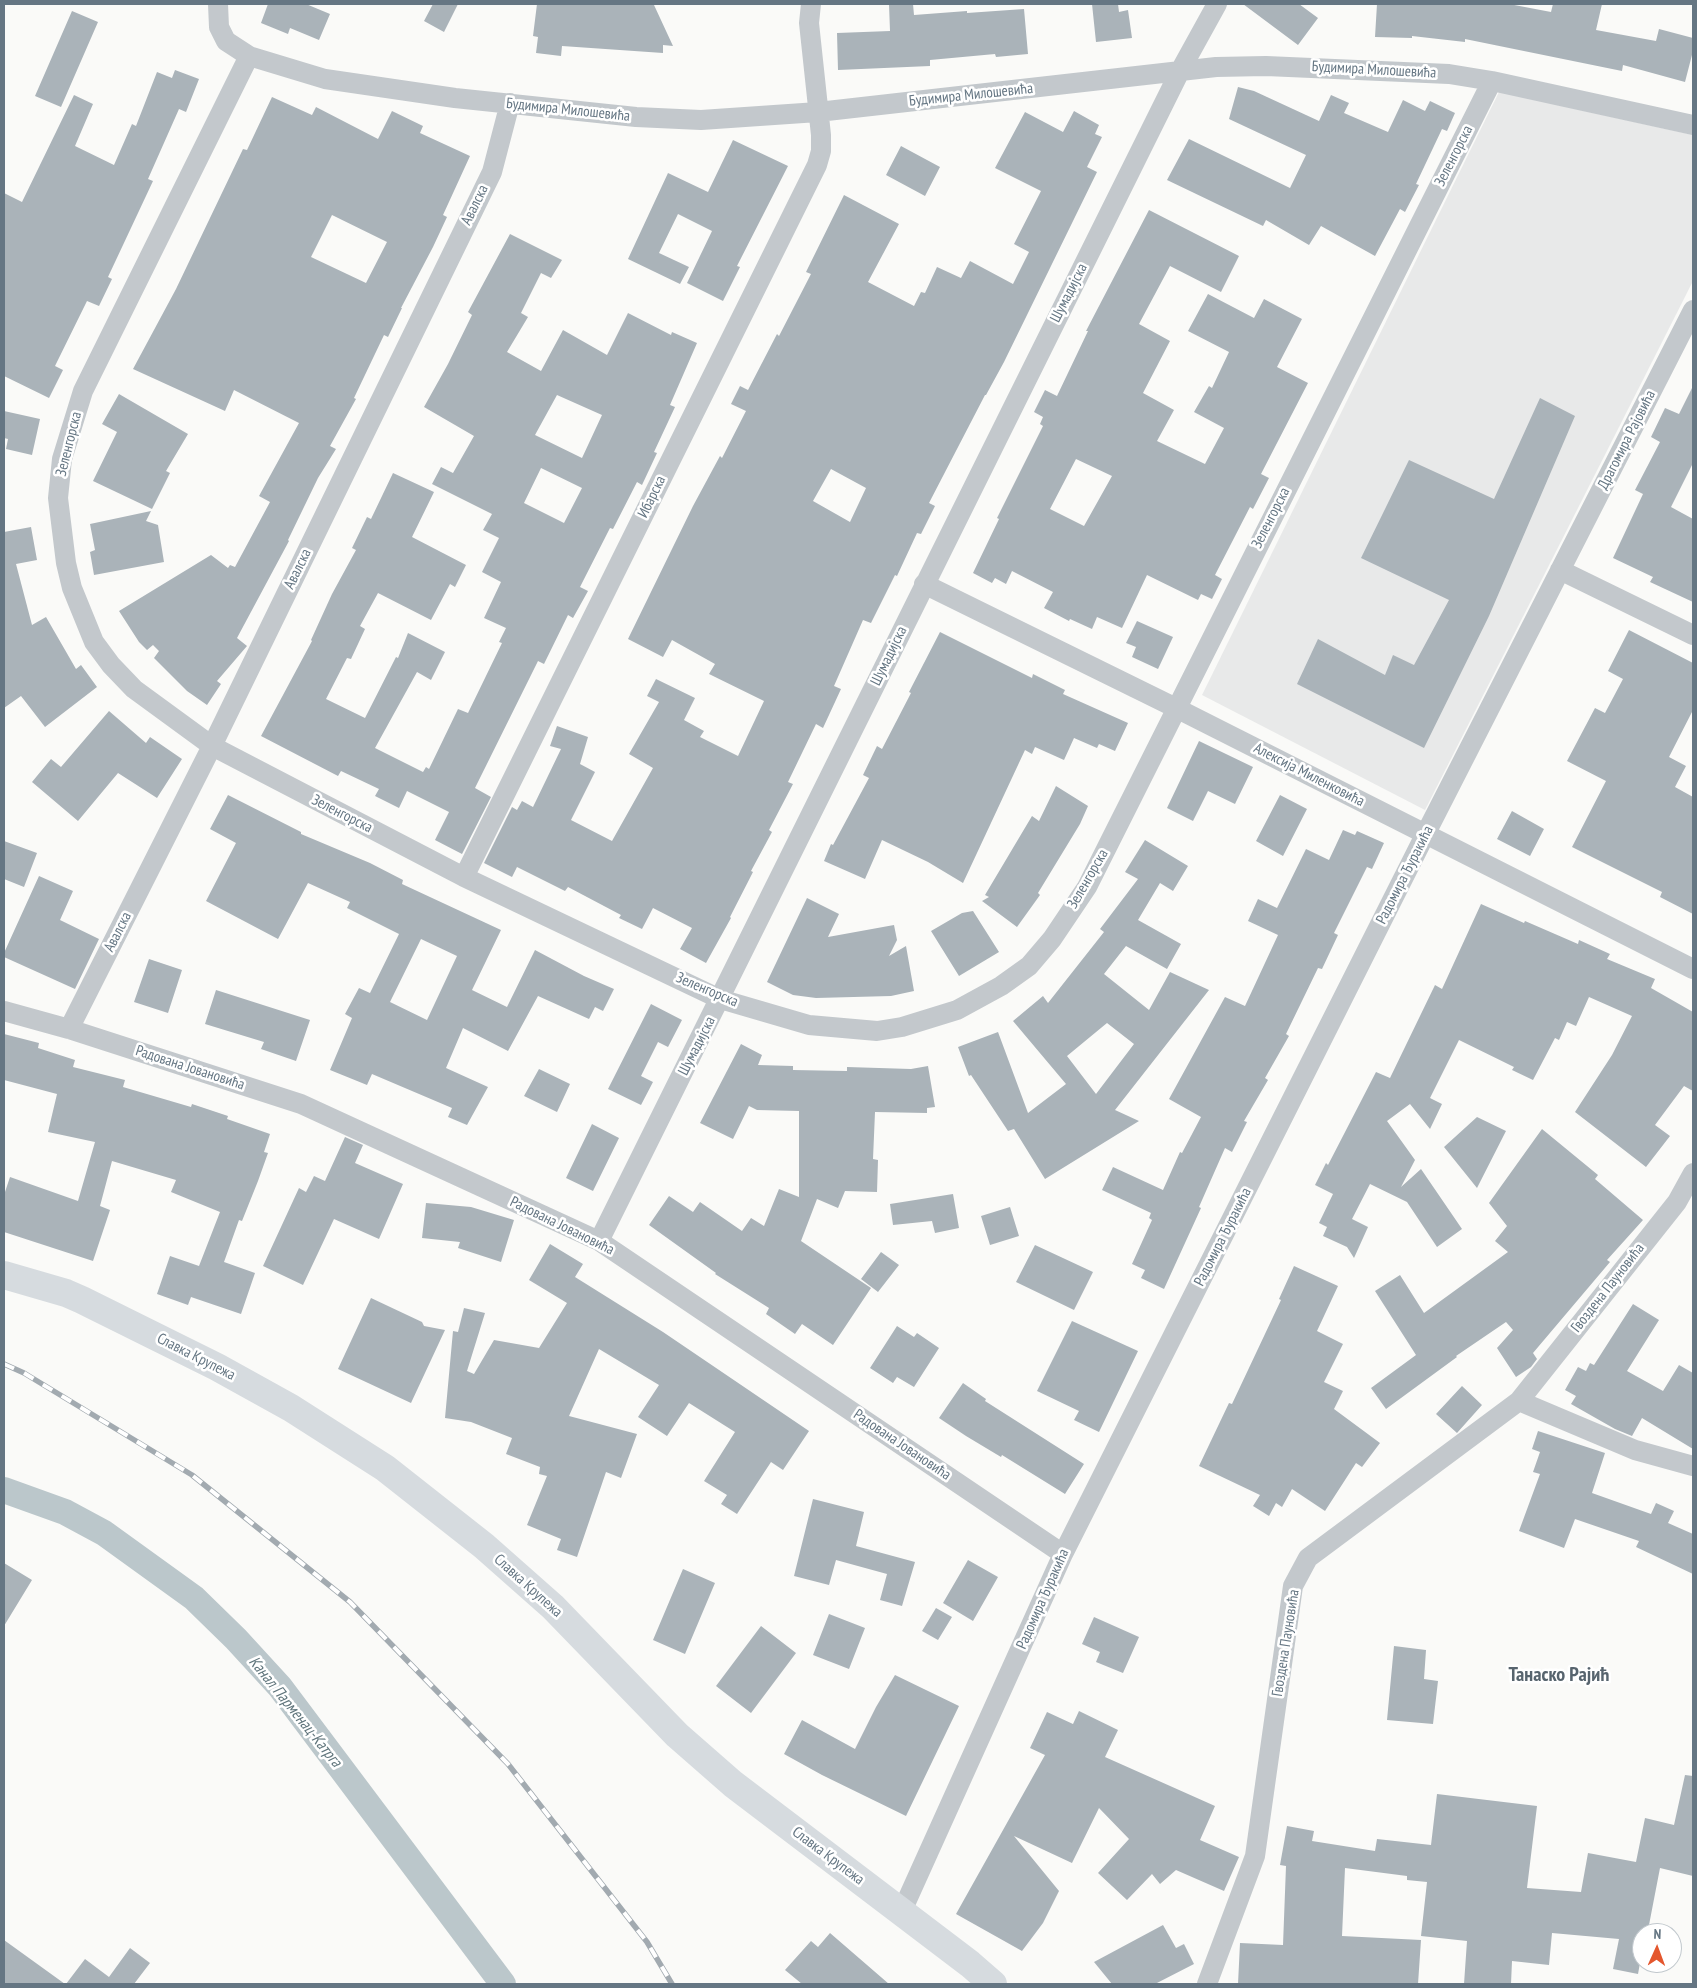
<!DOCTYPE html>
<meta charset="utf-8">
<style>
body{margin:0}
#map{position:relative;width:1697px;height:1988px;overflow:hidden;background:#fafaf8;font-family:"PT Sans Narrow",sans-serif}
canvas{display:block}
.frame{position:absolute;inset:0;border:5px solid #657683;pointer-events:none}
.north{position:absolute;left:1632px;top:1923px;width:50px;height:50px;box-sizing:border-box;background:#fff;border:1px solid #c1c8cd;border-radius:50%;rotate:2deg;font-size:14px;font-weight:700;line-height:20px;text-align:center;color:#657683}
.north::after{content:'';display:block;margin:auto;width:18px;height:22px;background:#e4572e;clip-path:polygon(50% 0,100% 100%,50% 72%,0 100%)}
</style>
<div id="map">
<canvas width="1697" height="1988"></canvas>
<div class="frame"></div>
<div class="north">N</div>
</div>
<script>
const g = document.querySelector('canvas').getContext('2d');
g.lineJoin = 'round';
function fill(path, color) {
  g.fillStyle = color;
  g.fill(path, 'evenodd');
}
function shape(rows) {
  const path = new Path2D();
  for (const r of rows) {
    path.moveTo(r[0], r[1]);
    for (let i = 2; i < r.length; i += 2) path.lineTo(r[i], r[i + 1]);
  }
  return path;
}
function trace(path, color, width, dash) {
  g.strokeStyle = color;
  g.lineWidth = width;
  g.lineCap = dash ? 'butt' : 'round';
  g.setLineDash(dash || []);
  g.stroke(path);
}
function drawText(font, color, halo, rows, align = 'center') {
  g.font = font + ' "PT Sans Narrow",sans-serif';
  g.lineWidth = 5;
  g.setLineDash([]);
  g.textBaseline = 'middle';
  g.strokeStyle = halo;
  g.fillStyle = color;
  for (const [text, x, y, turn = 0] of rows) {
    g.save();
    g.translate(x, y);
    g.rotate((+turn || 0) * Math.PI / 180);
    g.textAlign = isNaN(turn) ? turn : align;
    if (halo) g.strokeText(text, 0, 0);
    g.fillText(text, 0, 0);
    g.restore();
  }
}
const built = shape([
 [1499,92,1693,135,1693,281,1425,810,1202,695]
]);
const canal = shape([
 [4,1490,65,1512,104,1533,194,1598,236,1639,280,1687,503,1984]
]);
const building = shape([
 [268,4,306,4,330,14,319,40,290,28,288,34,261,23],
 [433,4,458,4,444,32,424,21],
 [537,4,654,5,673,46,663,45,663,53,562,46,561,56,536,53,538,37,533,36],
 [889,4,913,4,914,15,967,11,967,13,1024,9,1028,54,996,57,995,54,930,60,930,66,838,70,837,33,890,31],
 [1092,4,1118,4,1119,12,1128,10,1132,38,1096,42],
 [1243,4,1299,4,1318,18,1298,45],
 [1377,4,1509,4,1551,12,1553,4,1602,4,1596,30,1656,41,1659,29,1693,38,1693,51,1685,82,1623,65,1622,71,1465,39,1465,42,1412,36,1412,38,1375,37],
 [72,11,98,22,61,107,35,96],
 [175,70,199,79,186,112,179,109,148,179,153,181,108,277,112,279,99,306,87,301,55,366,63,370,49,398,4,376,4,193,22,202,74,95,93,104,75,146,114,165,132,124,136,126,157,72,172,78],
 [1238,87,1254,91,1319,121,1331,95,1349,103,1344,113,1388,132,1403,100,1425,111,1430,101,1455,113,1447,131,1442,129,1416,184,1419,185,1405,212,1400,209,1375,256,1321,226,1309,245,1266,220,1263,226,1167,180,1189,139,1290,188,1306,155,1229,119],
 [272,97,312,115,316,107,378,139,392,111,423,126,420,133,470,156,443,215,447,217,433,247,401,308,402,308,388,337,384,335,354,398,356,399,330,446,336,449,318,478,288,540,289,541,237,638,247,646,217,681,221,684,207,705,187,691,154,658,159,651,153,645,147,650,139,642,119,611,211,555,228,568,230,565,235,567,270,502,259,496,299,423,234,390,225,411,133,369,176,289,243,149,247,150],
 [332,215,387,242,366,283,311,257],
 [1074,111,1099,125,1095,134,1102,137,1087,167,1097,172,1004,362,986,395,985,395,929,503,935,506,921,534,917,533,897,576,895,575,871,623,863,620,834,686,841,689,823,728,816,724,788,782,793,784,769,830,772,832,751,871,753,872,730,917,731,918,706,963,680,949,692,928,653,908,642,929,619,918,621,915,568,887,565,891,517,867,512,877,484,863,512,807,517,810,522,801,533,807,561,749,550,746,557,726,588,737,580,764,595,772,571,820,612,841,653,768,629,754,659,702,647,696,656,679,695,698,684,720,704,731,700,737,738,756,764,701,709,674,715,664,672,640,663,657,628,639,693,506,720,456,722,458,746,411,731,404,740,386,748,390,777,334,779,336,811,274,806,272,844,195,899,224,868,282,914,306,921,292,925,293,937,267,961,278,970,261,1013,284,1029,252,1014,244,1041,191,995,168,1025,112,1063,132],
 [831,469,866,488,850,522,813,501],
 [733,140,788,166,737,266,740,267,723,301,687,283,712,231,678,214,659,253,689,267,680,284,628,259,668,173,708,192],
 [901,146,940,167,925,196,886,175],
 [1149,210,1239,256,1221,292,1170,266,1139,324,1170,341,1143,393,1174,410,1157,441,1205,464,1224,428,1194,412,1209,386,1212,388,1229,352,1188,331,1208,294,1254,318,1264,299,1302,319,1277,367,1308,383,1261,474,1269,478,1253,509,1250,507,1215,575,1222,579,1212,599,1201,594,1198,600,1147,575,1122,628,1097,617,1092,629,1070,619,1069,621,1044,608,1053,592,1012,571,1006,584,995,578,992,583,973,573,999,519,997,518,1043,426,1040,424,1043,417,1034,412,1045,390,1057,396,1088,331,1086,331],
 [1076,459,1112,476,1084,526,1050,509],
 [510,234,562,260,551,278,541,273,521,313,528,317,507,352,541,371,563,330,607,355,628,313,671,335,672,332,697,343,670,405,675,407,654,452,657,453,642,485,637,482,613,529,610,528,580,587,588,591,573,618,568,615,544,664,538,661,475,788,491,797,462,854,435,840,449,812,407,791,399,808,375,796,379,789,341,771,338,776,261,736,312,641,311,640,332,594,356,550,352,548,367,517,371,519,393,473,434,492,412,537,466,565,455,587,450,584,431,620,378,593,360,626,365,629,351,659,347,658,326,699,365,718,396,657,398,658,408,633,445,652,431,680,417,672,375,748,423,772,426,767,429,769,458,709,468,713,502,643,499,642,506,628,484,618,501,582,482,572,499,538,483,530,492,514,432,484,441,467,453,473,474,436,424,407,448,364,472,315,468,312],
 [557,395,602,415,582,458,535,435],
 [541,468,582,488,564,523,524,503],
 [1693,386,1693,463,1671,507,1693,519,1693,602,1650,582,1653,577,1613,558,1643,494,1635,490,1660,442,1651,437,1665,408,1679,414],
 [119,394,188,434,166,471,170,473,152,509,93,481,117,432,102,424],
 [1540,398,1575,416,1489,616,1424,748,1297,684,1318,639,1385,675,1393,655,1414,665,1449,600,1361,558,1409,460,1494,499],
 [4,411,40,419,32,455,6,449,8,439,4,438],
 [151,511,146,521,158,525,164,562,94,575,90,552,95,550,90,524],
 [31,527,37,560,16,564,32,625,46,617,76,669,81,665,97,687,45,727,21,696,4,708,4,532],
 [1137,621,1173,637,1158,669,1132,657,1136,647,1126,643],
 [1629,630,1693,663,1693,710,1669,757,1686,766,1675,787,1693,797,1693,914,1660,897,1662,892,1572,847,1606,781,1567,761,1595,708,1605,713,1623,679,1608,671],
 [940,632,1032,678,1033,674,1065,690,1063,694,1128,723,1115,751,1099,744,1097,748,1074,738,1064,760,1035,747,1032,754,1025,750,963,883,928,862,882,840,865,879,824,861,831,844,833,845,869,778,863,775,877,746,882,749,911,693,909,692],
 [109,711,146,743,150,737,182,759,157,798,118,773,78,821,32,782,51,759,61,767],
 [1199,741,1253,767,1235,804,1208,791,1193,821,1167,808],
 [1056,786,1088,806,1080,824,1038,893,1040,895,1017,927,982,901,989,897,985,895,1032,816,1039,821],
 [228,795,301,832,301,834,370,863,403,880,402,884,501,930,472,990,507,1007,535,950,584,976,614,989,603,1011,595,1007,589,1019,538,996,508,1051,463,1028,446,1068,488,1087,467,1125,448,1117,452,1108,372,1074,367,1085,330,1070,352,1018,345,1014,359,988,370,993,399,934,347,908,350,902,308,883,278,939,206,901,236,843,210,829],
 [421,939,457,956,427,1020,390,1002],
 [1280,795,1307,809,1283,856,1256,841],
 [1512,811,1544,829,1530,856,1497,839],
 [1343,830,1355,835,1357,831,1384,843,1372,869,1367,867,1334,933,1338,935,1322,969,1318,968,1286,1034,1289,1036,1265,1078,1268,1080,1244,1121,1247,1122,1232,1152,1225,1148,1199,1207,1201,1208,1164,1289,1141,1278,1145,1270,1132,1264,1152,1220,1149,1218,1151,1213,1102,1190,1113,1167,1163,1190,1180,1152,1182,1153,1201,1117,1169,1099,1225,997,1245,1006,1278,935,1248,921,1258,899,1277,908,1306,849,1329,860],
 [1145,840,1188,866,1173,891,1160,883,1138,920,1181,944,1167,969,1126,946,1104,974,1149,1010,1170,972,1209,990,1115,1110,1139,1121,1045,1179,1014,1129,1008,1131,971,1075,969,1076,958,1047,998,1032,1028,1113,1066,1084,1013,1021,1043,996,1048,1003,1104,932,1100,929,1138,879,1125,872],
 [1107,1023,1134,1044,1096,1094,1067,1056],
 [4,841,37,853,24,887,4,879],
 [39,876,73,891,60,920,99,939,75,989,4,957,4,953],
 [807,898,839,914,828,937,894,925,897,940,889,956,906,946,914,991,891,996,816,998,793,995,767,982],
 [1481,904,1524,923,1525,921,1578,944,1579,940,1610,954,1607,959,1655,979,1651,988,1693,1012,1693,1091,1684,1086,1655,1125,1670,1136,1646,1167,1575,1112,1612,1055,1632,1016,1589,997,1576,1026,1567,1022,1559,1040,1555,1038,1533,1080,1512,1070,1514,1067,1459,1040,1430,1098,1442,1104,1430,1129,1410,1104,1387,1121,1415,1160,1401,1187,1421,1169,1462,1229,1437,1247,1407,1202,1370,1184,1352,1219,1368,1227,1354,1258,1347,1247,1323,1236,1327,1227,1319,1223,1333,1194,1315,1185,1326,1163,1328,1165,1376,1072,1390,1078,1435,985,1442,989],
 [973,911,999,952,959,976,931,931,962,913],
 [149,959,182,970,168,1013,134,1002],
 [216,990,310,1020,296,1061,261,1049,264,1042,205,1024],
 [651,1004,682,1020,668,1047,658,1042,641,1076,653,1082,641,1105,608,1089],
 [4,1034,39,1043,38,1048,75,1060,73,1067,125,1080,123,1087,191,1107,192,1104,228,1116,227,1119,270,1134,264,1152,268,1153,258,1181,242,1221,239,1220,224,1262,255,1273,241,1314,191,1297,188,1305,157,1294,170,1256,199,1266,220,1212,171,1192,176,1180,112,1161,100,1206,110,1210,93,1261,4,1232,4,1195,10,1177,78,1201,95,1142,48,1132,57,1094,4,1080],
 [741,1044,762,1055,758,1065,793,1066,793,1070,847,1071,847,1067,911,1069,928,1066,935,1107,927,1108,927,1113,875,1112,873,1159,878,1160,877,1192,845,1191,838,1208,817,1199,801,1241,871,1288,833,1345,802,1324,795,1334,766,1314,769,1308,715,1274,716,1273,649,1225,669,1196,693,1212,700,1202,742,1231,751,1218,764,1226,779,1189,799,1197,799,1111,757,1110,749,1106,733,1139,700,1123],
 [539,1069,570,1084,557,1112,524,1096],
 [1477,1117,1506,1131,1477,1188,1444,1147],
 [592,1124,619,1138,593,1191,566,1178],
 [1542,1129,1598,1175,1595,1179,1643,1220,1607,1260,1610,1262,1533,1353,1537,1359,1531,1367,1516,1377,1497,1348,1513,1330,1506,1322,1456,1356,1457,1357,1386,1409,1371,1388,1416,1355,1375,1291,1400,1275,1424,1313,1508,1252,1495,1241,1507,1226,1489,1203],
 [345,1137,363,1145,355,1163,403,1184,379,1239,334,1219,303,1285,263,1266,299,1188,306,1192,314,1176,325,1181],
 [953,1194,959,1228,935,1233,932,1221,893,1225,890,1204],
 [426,1203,471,1207,514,1220,501,1262,458,1248,460,1242,422,1238],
 [1010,1207,1019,1236,990,1245,981,1216],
 [550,1244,583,1264,575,1277,663,1332,809,1431,783,1470,771,1462,737,1514,721,1504,727,1495,704,1481,735,1432,689,1403,667,1436,638,1417,659,1385,599,1349,569,1416,637,1434,621,1478,606,1472,577,1557,557,1550,561,1539,527,1525,547,1476,539,1474,540,1467,506,1454,512,1438,471,1422,445,1418,453,1331,458,1332,464,1308,485,1313,467,1371,474,1374,494,1340,539,1348,567,1303,529,1280],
 [1035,1245,1093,1272,1074,1310,1016,1282],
 [881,1252,899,1265,878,1292,861,1279],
 [1294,1266,1338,1286,1317,1331,1343,1344,1324,1382,1343,1391,1334,1409,1380,1443,1362,1467,1356,1463,1325,1511,1292,1489,1282,1507,1276,1503,1269,1516,1253,1506,1260,1495,1199,1466,1229,1403,1232,1404,1281,1300,1279,1299],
 [371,1298,422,1322,424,1326,445,1330,411,1403,338,1369],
 [1633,1304,1659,1320,1627,1371,1663,1391,1679,1365,1693,1373,1693,1449,1642,1418,1632,1436,1615,1429,1571,1404,1576,1396,1565,1390,1578,1367,1586,1371,1590,1363,1594,1365],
 [1072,1321,1138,1351,1099,1432,1074,1420,1079,1411,1037,1391],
 [897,1326,914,1337,917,1333,939,1348,914,1387,897,1377,893,1383,870,1368],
 [963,1383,986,1399,985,1401,1084,1464,1065,1494,1002,1455,1001,1457,966,1436,939,1418],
 [1462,1386,1482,1405,1457,1433,1436,1414],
 [1538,1431,1605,1453,1592,1493,1651,1514,1656,1503,1674,1511,1668,1523,1693,1534,1693,1574,1636,1547,1639,1541,1575,1519,1564,1548,1519,1531,1540,1474,1533,1472,1540,1452,1532,1449],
 [813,1499,864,1512,856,1546,915,1562,902,1606,880,1600,887,1574,836,1560,829,1585,794,1576],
 [968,1560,998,1577,973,1621,943,1603],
 [4,1563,32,1580,4,1626],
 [683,1569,715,1583,685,1654,653,1640],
 [936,1608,952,1617,938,1640,922,1631],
 [829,1614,865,1628,849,1669,813,1655],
 [1094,1617,1139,1637,1123,1673,1096,1662,1100,1652,1082,1644],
 [761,1626,796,1653,751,1713,716,1686],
 [1394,1646,1426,1650,1424,1679,1438,1681,1433,1724,1387,1720],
 [895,1675,959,1706,906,1816,822,1775,784,1754,802,1720,855,1749,876,1707],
 [1079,1711,1118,1730,1105,1757,1215,1806,1200,1840,1239,1857,1224,1891,1176,1870,1160,1884,1152,1874,1127,1900,1098,1873,1129,1839,1099,1808,1072,1863,1014,1836,1059,1891,1043,1923,1022,1951,956,1914,1045,1755,1030,1748,1047,1712,1073,1724],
 [1685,1775,1693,1776,1693,1876,1660,1868,1649,1925,1646,1933,1642,1933,1642,1952,1638,1974,1613,1969,1619,1939,1552,1933,1549,1965,1512,1961,1511,1984,1464,1984,1467,1941,1421,1936,1427,1882,1407,1880,1407,1876,1345,1868,1342,1936,1421,1940,1418,1984,1238,1984,1240,1943,1283,1945,1286,1866,1280,1865,1287,1826,1314,1831,1312,1841,1375,1851,1377,1839,1431,1845,1437,1794,1537,1806,1527,1888,1581,1892,1588,1853,1636,1862,1645,1818,1674,1825],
 [1163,1925,1176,1948,1184,1944,1194,1964,1155,1984,1112,1984,1094,1962],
 [830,1933,889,1984,802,1984,785,1970,811,1941,818,1947],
 [4,1940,65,1984,4,1984],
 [130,1948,150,1963,134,1984,66,1984,85,1959,109,1977]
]);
const minor = shape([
 [218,4,219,27,226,41,249,56,325,79,455,98,636,117,701,120,818,112,1216,67,1266,66,1449,74,1492,81,1693,125],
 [249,56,83,391,62,459,58,498,66,563,72,588,94,642,111,665,134,689,212,746,464,877,720,999,809,1025,877,1031,902,1027,957,1010,1001,986,1029,966,1052,939,1087,887,1492,81],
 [1560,570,1693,635],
 [924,584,1176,708,1693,969],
 [464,877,817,165,821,151,821,135,809,23,811,4],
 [4,1011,69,1029,301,1104,599,1241,1063,1554],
 [69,1029,212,746,492,172,510,103],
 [599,1241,1180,71,1217,4],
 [1519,1401,1635,1450,1693,1466],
 [902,1911,1063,1554,1426,833,1693,310],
 [1207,1984,1255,1856,1293,1586,1308,1558,1519,1401,1677,1202,1693,1173]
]);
const secondary = shape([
 [4,1275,66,1293,82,1300,217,1367,291,1408,385,1468,484,1546,553,1607,677,1735,733,1784,970,1964,993,1984]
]);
const rail = shape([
 [4,1364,24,1373,192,1475,350,1602,508,1764,647,1942,672,1984]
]);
const streetNames = [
 ["Будимира Милошевића",1374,70,3],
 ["Будимира Милошевића",971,95,-6],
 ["Будимира Милошевића",568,110,6],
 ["Зеленгорска",1454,156,-63],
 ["Авалска",475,205,-64],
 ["Шумадијска",1069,293,-63],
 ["Драгомира Рајовића",1627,440,-63],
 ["Зеленгорска",69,444,-76],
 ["Ибарска",652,497,-64],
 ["Зеленгорска",1271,518,-63],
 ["Авалска",298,569,-64],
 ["Шумадијска",889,656,-64],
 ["Алексија Миленковића",1309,775,27],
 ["Зеленгорска",342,814,27],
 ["Радомира Ђуракића",1405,875,-63],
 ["Зеленгорска",1088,879,-60],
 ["Авалска",118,932,-63],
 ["Зеленгорска",707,990,23],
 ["Шумадијска",697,1046,-63],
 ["Радована Јовановића",190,1068,18],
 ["Радована Јовановића",562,1226,26],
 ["Радомира Ђуракића",1223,1237,-63],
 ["Гвоздена Пауновића",1608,1288,-52],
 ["Славка Крупежа",196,1357,27],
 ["Радована Јовановића",902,1445,34],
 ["Славка Крупежа",528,1586,42],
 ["Радомира Ђуракића",1043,1599,-66],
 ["Гвоздена Пауновића",1286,1643,-81],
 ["Славка Крупежа",828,1856,37]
];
const waterNames = [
 ["Канал Парменац-Катрга",295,1712,51]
];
const districtNames = [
 ["Танаско Рајић",1559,1675]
];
fill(built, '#e8e9e9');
trace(canal, '#bbc7cb', 26);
fill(building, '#aab3b9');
trace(minor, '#c3c8cc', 20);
trace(secondary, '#d6dbdf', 28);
trace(rail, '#a2aab0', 5.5);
trace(rail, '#fff', 4, [11]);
drawText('15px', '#657683', '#fff', streetNames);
drawText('italic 16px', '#60757c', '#fff', waterNames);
drawText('bold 20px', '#57646e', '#fff', districtNames);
</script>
